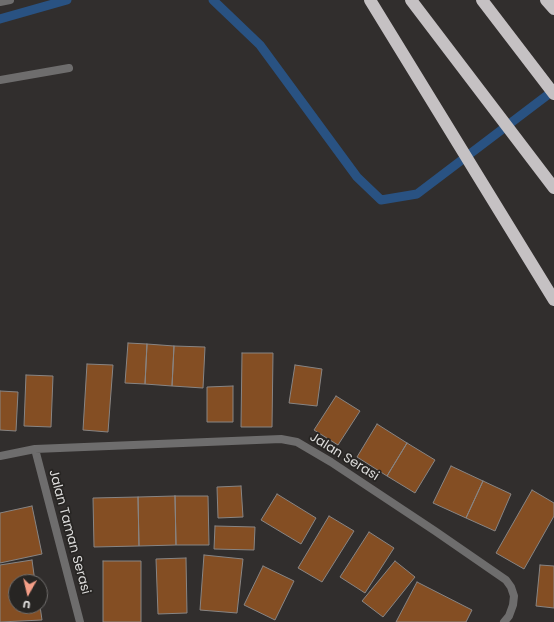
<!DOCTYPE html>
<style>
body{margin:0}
#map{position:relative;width:554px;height:622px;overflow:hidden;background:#312e2d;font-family:Poppins,sans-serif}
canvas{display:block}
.north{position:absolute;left:8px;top:574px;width:40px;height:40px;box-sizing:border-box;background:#272523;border:1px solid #706e6d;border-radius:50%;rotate:188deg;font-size:11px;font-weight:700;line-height:16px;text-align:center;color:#dddcdb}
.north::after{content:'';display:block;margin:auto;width:14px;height:18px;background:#f49e87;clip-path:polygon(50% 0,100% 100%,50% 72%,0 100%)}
</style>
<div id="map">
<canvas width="554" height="622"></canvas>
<div class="north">U</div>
</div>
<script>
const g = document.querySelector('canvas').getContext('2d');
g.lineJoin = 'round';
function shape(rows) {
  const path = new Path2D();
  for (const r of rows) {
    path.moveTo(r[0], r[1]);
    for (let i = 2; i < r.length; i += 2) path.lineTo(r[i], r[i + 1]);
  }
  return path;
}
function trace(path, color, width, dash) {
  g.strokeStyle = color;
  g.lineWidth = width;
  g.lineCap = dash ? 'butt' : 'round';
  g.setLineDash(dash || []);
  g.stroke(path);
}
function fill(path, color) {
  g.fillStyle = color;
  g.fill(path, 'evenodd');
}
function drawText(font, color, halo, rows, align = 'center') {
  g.font = font + ' Poppins,sans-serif';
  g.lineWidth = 3.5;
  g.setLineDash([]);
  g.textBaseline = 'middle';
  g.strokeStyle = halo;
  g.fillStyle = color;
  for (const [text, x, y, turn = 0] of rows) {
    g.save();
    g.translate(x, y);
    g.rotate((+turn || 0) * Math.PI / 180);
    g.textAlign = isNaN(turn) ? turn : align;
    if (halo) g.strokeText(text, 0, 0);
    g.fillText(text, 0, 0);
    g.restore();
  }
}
const stream = shape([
 [213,0,260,45,357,177,381,200,417,194,554,90],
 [0,19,67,0]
]);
const building = shape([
 [128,343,147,344,145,384,125,383,128,343],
 [147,344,174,346,172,386,145,384,147,344],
 [174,346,205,347,203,388,172,386,174,346],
 [242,353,273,353,272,427,241,427,242,353],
 [87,364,113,365,108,432,83,430,87,364],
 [295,365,322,369,317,406,289,403,295,365],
 [26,375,53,376,51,427,24,426,26,375],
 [233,386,233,422,207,422,207,387,233,386],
 [0,391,18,392,16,431,0,430,0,391],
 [336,396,360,411,338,445,314,430,336,396],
 [377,424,407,443,387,476,357,457,377,424],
 [407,443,435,460,415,493,387,476,407,443],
 [451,466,483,481,466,518,433,503,451,466],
 [483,481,511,494,495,531,466,518,483,481],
 [241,486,243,517,218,518,217,487,241,486],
 [532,490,554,503,554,516,524,569,496,553,532,490],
 [277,494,316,518,301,544,261,520,277,494],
 [175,496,208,496,209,545,176,545,175,496],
 [175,496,176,545,139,546,138,497,175,496],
 [138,497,139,546,94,547,93,498,138,497],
 [32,506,42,554,0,563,0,513,32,506],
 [329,516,354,531,322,582,298,568,329,516],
 [215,526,255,527,254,550,214,549,215,526],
 [369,532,394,548,365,593,340,577,369,532],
 [204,555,243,559,237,613,200,610,204,555],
 [186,558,187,613,158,614,156,559,186,558],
 [32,560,35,582,16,582,16,606,40,606,42,620,0,622,0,565,32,560],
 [103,561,141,561,141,622,103,622,103,561],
 [395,561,415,577,383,617,362,601,395,561],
 [540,565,554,566,554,608,536,606,540,565],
 [263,566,294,581,275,620,244,605,263,566],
 [417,582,472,610,466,622,396,622,417,582]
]);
const lane = shape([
 [0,80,69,68]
]);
const street = shape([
 [0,2,10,0],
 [35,449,80,622],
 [0,456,35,449,281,439,297,442,331,462,435,531,506,580,511,587,514,596,513,605,509,616,504,622]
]);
const highway = shape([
 [370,0,554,300],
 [411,0,554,188],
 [482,0,554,94],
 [546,0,554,9]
]);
const streetNames = [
 ["Jalan Serasi",344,457,32],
 ["Jalan Taman Serasi",69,532,75]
];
trace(stream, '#295282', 9);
fill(building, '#844e23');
trace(building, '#888584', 1);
trace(lane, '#6e6d6d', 8);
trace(street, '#6e6d6d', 8);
trace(highway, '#c5c1c3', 12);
drawText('13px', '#dddcdb', '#272523', streetNames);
</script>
